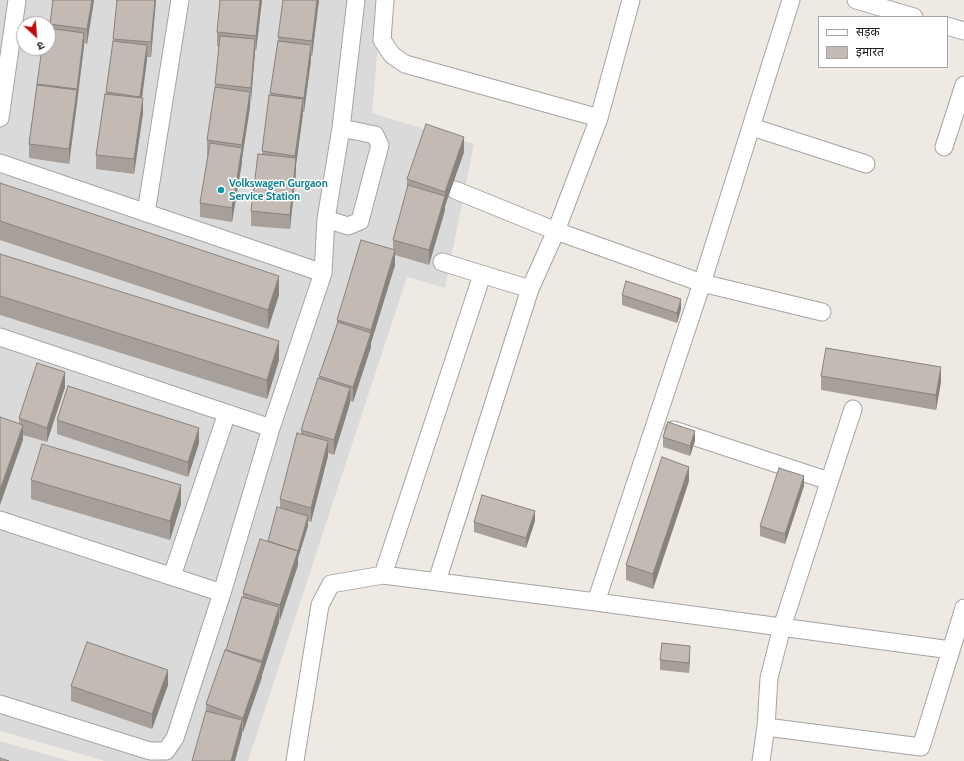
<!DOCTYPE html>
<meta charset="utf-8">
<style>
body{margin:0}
#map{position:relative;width:964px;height:761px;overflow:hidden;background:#eeeae3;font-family:Cabin,"Noto Sans Devanagari",sans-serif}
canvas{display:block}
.legend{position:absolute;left:818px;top:16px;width:130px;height:52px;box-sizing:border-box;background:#fff;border:1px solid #a5a5a5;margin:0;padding:5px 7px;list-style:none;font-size:12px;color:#1d1d1d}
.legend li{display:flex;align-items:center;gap:8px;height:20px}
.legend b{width:20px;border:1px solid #a5a5a5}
.north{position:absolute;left:16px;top:16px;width:40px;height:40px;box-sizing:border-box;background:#fff;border:1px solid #a5a5a5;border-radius:50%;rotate:154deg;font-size:11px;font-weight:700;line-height:16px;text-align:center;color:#1d1d1d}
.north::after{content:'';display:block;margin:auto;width:14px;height:18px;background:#c00a0c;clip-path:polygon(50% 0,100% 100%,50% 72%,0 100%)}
</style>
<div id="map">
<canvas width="964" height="761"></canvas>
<ul class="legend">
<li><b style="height:5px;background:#fff"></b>सड़क</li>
<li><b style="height:11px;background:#c2bab3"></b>इमारत</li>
</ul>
<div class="north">उ</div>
</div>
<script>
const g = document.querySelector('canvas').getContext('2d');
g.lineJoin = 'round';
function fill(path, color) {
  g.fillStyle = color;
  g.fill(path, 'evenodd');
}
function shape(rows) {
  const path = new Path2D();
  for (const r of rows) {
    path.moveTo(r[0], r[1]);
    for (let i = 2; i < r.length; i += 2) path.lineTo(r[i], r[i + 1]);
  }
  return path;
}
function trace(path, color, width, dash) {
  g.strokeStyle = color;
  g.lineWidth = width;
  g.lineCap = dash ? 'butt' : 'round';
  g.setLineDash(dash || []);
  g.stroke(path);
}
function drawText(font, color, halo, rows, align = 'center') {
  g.font = font + ' Cabin,sans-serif';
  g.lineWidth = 3;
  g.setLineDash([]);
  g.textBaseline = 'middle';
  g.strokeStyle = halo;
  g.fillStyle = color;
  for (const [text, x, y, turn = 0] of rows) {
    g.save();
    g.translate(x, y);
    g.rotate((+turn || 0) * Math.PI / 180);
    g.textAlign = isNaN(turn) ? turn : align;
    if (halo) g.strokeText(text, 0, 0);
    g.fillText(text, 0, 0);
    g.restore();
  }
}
const residential = shape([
 [0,0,382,0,372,113,474,144,445,288,407,277,248,761,105,761,0,731],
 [24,24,48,24,48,48,24,48],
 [0,741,70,761,0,761]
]);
const minor = shape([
 [385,0,382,40,392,55,405,64,599,118],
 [856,0,914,17],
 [947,26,964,31],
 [0,118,17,0],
 [752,127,866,164],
 [944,147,964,85],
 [0,163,323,273],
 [455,190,556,231,702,283,822,312],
 [146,213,180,0],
 [326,219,348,226,360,221,380,145,375,135,341,128],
 [442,262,530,289],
 [0,337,271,428],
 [674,430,829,481],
 [0,520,222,593],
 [383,575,482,275],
 [172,576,227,413],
 [437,581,530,289,556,231,599,118,631,0],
 [596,602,702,283,791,0],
 [0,704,150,751,166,751,175,738,222,593,271,428,323,273,326,219,341,128,356,0],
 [766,727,921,747,964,608],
 [295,761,320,605,331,584,383,575,596,602,951,650],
 [761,761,766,727,769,678,782,627,853,409]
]);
const wall = shape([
 [53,0,94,0,87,44,84,43,77,105,69,164,29,158,29,144,37,84,50,28],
 [117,0,156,0,151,57,147,57,142,98,143,113,134,174,96,169,96,155,106,94,113,43],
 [220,0,262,0,256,51,255,50,250,107,232,222,200,217,200,203,208,155,207,154,207,140,215,87,219,47,217,46,217,32],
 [283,0,319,0,312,56,311,56,311,60,304,112,303,112,296,165,296,172,290,229,251,226,251,211,262,154,278,41],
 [464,152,445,206,445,210,429,265,395,255,395,265,371,343,371,347,353,402,350,401,350,403,334,455,328,453,328,456,311,522,308,521,308,526,298,558,298,565,280,620,279,619,279,622,262,675,262,677,243,732,242,732,242,735,206,713,206,704,226,650,243,597,243,593,268,541,280,508,280,499,301,434,301,430,319,378,319,376,337,325,337,320,393,249,393,240,407,189,407,179],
 [0,183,279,295,268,329,0,240],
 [0,254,279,360,267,399,0,315],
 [622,295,681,309,677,323,622,305],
 [821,376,941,382,936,410,821,390],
 [65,387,47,442,23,435,23,440,19,423,19,418],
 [57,420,199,443,188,477,57,434],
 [663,437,695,441,690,456,663,447],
 [31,480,181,504,170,540,31,499],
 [689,481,653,589,626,580,626,565],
 [804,486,785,544,760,536,760,526],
 [535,521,526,548,474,532,474,522],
 [690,656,689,673,660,670,660,660],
 [168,685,152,729,71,701,71,686]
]);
const shadedWall = shape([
 [92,0,94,0,87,44,87,29],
 [155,0,156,0,151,57,151,42],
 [260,0,262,0,256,51,256,36],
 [317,0,319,0,312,56,312,41],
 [84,33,84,47,69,164,69,149],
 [255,39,255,53,251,102,251,88],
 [147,45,147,60,140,112,140,97],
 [311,45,311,60,304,112,304,98],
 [250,92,250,107,242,159,242,145],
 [143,98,143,113,134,174,134,159],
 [303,99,303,114,296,165,296,172,290,229,290,215,295,165,295,156],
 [464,137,464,152,445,206,445,192],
 [242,148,242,163,232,222,232,208],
 [445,196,445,210,429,265,429,250],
 [395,250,395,265,371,343,371,347,353,402,353,387,371,334,371,330],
 [279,276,279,295,268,329,268,310],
 [681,299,681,309,677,323,677,313],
 [279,341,279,360,267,399,267,380],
 [941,367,941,382,936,410,936,395],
 [65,372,65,387,47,442,47,428],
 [350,388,350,403,334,455,334,440],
 [23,425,23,440,0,505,0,490],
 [199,428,199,443,188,477,188,462],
 [695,431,695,441,690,456,690,446],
 [328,441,328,456,311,522,311,508],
 [689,467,689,481,653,589,653,574],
 [804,476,804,486,785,544,785,534],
 [181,485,181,504,170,540,170,521],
 [535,511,535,521,526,548,526,538],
 [308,516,308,526,298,558,298,565,280,620,280,605,297,552],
 [279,607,279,622,262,675,262,661],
 [690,646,690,656,689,673,689,663],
 [262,663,262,677,243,732,243,718],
 [168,670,168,685,152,729,152,714],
 [242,720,242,735,235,761,231,761]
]);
const building = shape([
 [53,0,92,0,87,29,50,24,53,0],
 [117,0,155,0,151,42,113,39,117,0],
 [220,0,260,0,256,36,217,32,220,0],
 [283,0,317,0,312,41,278,37,283,0],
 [48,28,84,33,77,89,37,84,42,48,48,48,48,28],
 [220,36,255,39,251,88,215,84,220,36],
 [113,41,147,45,140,97,106,92,113,41],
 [278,41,311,45,304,98,270,93,278,41],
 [37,85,77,90,69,149,29,144,37,85],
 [215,87,250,92,242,145,207,140,215,87],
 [105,94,143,98,134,159,96,155,105,94],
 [269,95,303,99,295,156,262,151,269,95],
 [426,124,464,137,445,192,407,179,426,124],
 [210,143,242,148,232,208,200,203,210,143],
 [258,154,296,158,290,215,251,211,258,154],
 [0,183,279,276,268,310,0,221,0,183],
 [408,185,445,196,429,250,393,240,408,185],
 [361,240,395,250,371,330,337,320,361,240],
 [0,254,279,341,267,380,0,296,0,254],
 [626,281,681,299,677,313,622,295,626,281],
 [338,322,371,333,353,387,319,376,338,322],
 [826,348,941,367,936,395,821,376,826,348],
 [37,363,65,372,47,428,19,418,37,363],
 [318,378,350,388,334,440,301,430,318,378],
 [68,386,199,428,188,462,57,420,68,386],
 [0,417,23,425,0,490,0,417],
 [668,422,695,431,690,446,663,437,668,422],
 [297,433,328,441,311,508,280,499,297,433],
 [42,444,181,485,170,521,31,480,42,444],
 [662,457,689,467,653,574,626,565,662,457],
 [779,468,804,476,785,534,760,526,779,468],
 [482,495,535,511,526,538,474,522,482,495],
 [277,507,308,516,298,551,268,541,277,507],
 [260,539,298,551,280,605,243,593,260,539],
 [242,597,279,607,262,661,226,650,242,597],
 [87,642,168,670,152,714,71,686,87,642],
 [662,643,690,646,689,663,660,660,662,643],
 [225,650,262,663,243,718,206,704,225,650],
 [206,711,242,720,231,761,192,761,206,711],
 [0,758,9,761,0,761,0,758]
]);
const markers = [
 [221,190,4,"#0f9aa8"]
];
const cultureNames = [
 ["Volkswagen Gurgaon",229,184],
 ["Service Station",229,197]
];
fill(residential, '#dbdada');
trace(minor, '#a4a4a4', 19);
trace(minor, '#fff', 17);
fill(wall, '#a7a09a');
fill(shadedWall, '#88827d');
fill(building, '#c2bab3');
trace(building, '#88827d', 1);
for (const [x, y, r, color] of markers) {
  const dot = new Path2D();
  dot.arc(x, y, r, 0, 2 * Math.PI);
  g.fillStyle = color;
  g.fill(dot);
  trace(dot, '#fff', 1.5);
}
drawText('bold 11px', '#0d838f', '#fff', cultureNames, 'left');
</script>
